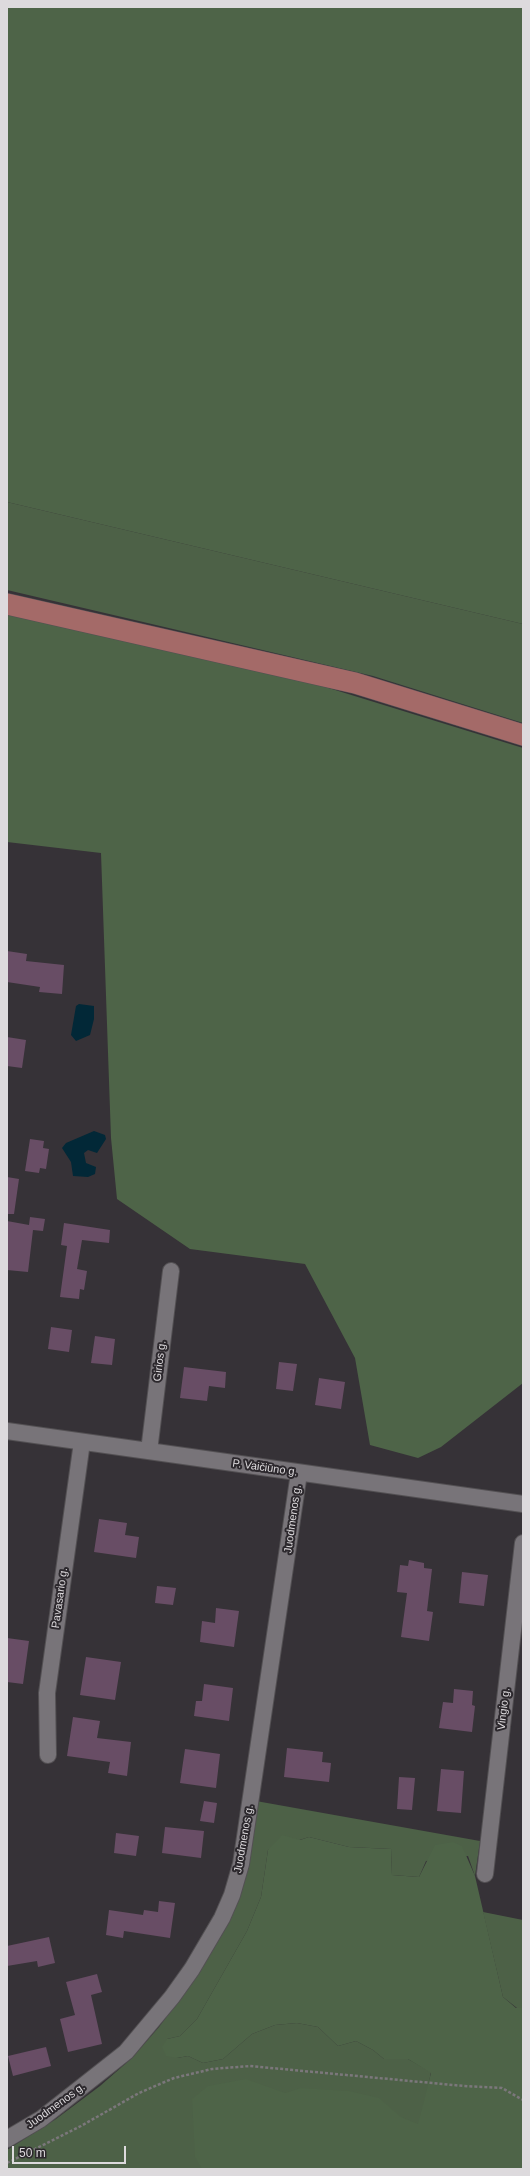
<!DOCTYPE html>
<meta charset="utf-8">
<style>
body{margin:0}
#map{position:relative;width:530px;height:2176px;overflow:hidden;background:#363237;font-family:Arial,sans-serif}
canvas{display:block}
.frame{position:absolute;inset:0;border:8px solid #dddadd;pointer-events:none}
.scale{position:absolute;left:12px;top:2146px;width:114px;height:18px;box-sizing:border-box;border:2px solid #dddadd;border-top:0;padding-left:5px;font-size:12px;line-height:14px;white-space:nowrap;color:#dddadd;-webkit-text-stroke:3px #2c282d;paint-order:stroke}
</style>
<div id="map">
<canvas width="530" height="2176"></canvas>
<div class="frame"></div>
<div class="scale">50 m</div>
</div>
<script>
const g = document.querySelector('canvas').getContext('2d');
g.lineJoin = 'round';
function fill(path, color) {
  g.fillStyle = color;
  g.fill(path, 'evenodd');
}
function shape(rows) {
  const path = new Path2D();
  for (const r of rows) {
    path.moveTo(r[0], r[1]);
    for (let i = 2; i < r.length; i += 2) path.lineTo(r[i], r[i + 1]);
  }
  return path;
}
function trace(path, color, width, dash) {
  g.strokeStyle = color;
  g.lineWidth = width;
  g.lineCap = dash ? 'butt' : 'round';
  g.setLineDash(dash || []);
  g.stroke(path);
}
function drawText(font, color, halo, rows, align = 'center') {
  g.font = font + ' Arial,sans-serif';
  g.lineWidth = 4;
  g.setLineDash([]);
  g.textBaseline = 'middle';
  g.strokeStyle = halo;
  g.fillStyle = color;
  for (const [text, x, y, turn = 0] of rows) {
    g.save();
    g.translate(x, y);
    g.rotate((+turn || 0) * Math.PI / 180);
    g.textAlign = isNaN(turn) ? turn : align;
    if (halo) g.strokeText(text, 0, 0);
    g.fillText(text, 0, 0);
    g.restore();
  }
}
const green = shape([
 [7,502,523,624,523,723,373,676,7,590],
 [256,1801,480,1841,475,1876,468,1856,426,1861,419,1877,392,1875,391,1849,349,1847,309,1837,268,1850,261,1897,247,1931,197,2019,180,2036,167,2039,177,2058,188,2056,203,2063,223,2059,252,2034,275,2025,297,2023,318,2027,338,2046,356,2041,373,2050,384,2059,408,2059,431,2072,429,2082,523,2169,7,2169,7,2150,56,2119,100,2086,132,2058,159,2027,192,1982,219,1939],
 [483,1912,523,1920,523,2008,517,2008,503,1997]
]);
const forest = shape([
 [7,7,523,7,523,624,7,502],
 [7,614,319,685,523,748,523,1383,441,1447,418,1458,370,1445,355,1358,305,1264,190,1249,117,1199,111,1138,101,853,7,842],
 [282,1835,300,1840,309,1837,349,1847,391,1849,392,1875,419,1877,435,1845,453,1842,462,1846,475,1876,503,1997,516,2008,523,2008,523,2169,202,2169,195,2157,192,2099,208,2086,246,2079,285,2093,301,2088,349,2091,379,2098,401,2117,418,2124,431,2073,408,2059,384,2059,373,2050,356,2041,338,2046,318,2027,297,2023,275,2025,252,2034,223,2059,203,2063,188,2056,177,2058,166,2056,162,2047,167,2039,180,2036,197,2019,247,1931,261,1897,268,1850]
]);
const water = shape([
 [79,1004,94,1006,94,1019,90,1035,76,1041,71,1035,76,1006],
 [94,1131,105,1135,106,1139,97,1153,88,1150,84,1153,86,1163,96,1167,95,1174,88,1177,73,1176,71,1162,62,1148,66,1143]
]);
const building = shape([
 [7,951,27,954,26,961,64,965,62,994,39,992,40,987,7,982],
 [7,1037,26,1040,22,1068,7,1066],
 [30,1139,44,1141,43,1148,49,1149,46,1169,40,1168,39,1173,25,1171],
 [7,1177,19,1179,14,1214,7,1214],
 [30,1217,45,1219,43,1231,33,1230,28,1272,7,1270,7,1221,29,1225],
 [64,1223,110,1230,109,1243,82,1240,77,1269,87,1271,84,1290,80,1289,79,1299,60,1297,67,1246,61,1245],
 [51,1327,72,1330,69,1352,48,1349],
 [95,1336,115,1339,112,1365,91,1363],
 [279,1362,297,1364,293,1391,276,1389],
 [184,1367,226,1372,225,1388,209,1386,207,1401,180,1398],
 [319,1378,345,1382,341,1409,315,1405],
 [99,1519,127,1523,125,1535,139,1537,136,1558,94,1552],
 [409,1560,424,1563,424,1568,432,1569,427,1611,433,1612,429,1641,401,1637,407,1593,397,1592,400,1565,408,1566],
 [462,1572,488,1575,484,1606,459,1603],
 [157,1586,176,1588,173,1605,155,1603],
 [216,1608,239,1611,234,1647,200,1642,202,1621,215,1623],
 [7,1638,29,1641,23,1684,7,1682],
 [86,1657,121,1662,115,1700,80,1695],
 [204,1684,233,1688,229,1721,194,1716,196,1701,202,1701],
 [454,1689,473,1691,472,1705,475,1706,472,1732,439,1728,443,1702,453,1703],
 [73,1717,100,1721,97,1738,131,1742,127,1776,108,1773,110,1762,67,1756],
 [287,1748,323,1752,322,1762,331,1763,329,1782,284,1777],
 [185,1749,220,1754,216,1788,180,1783],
 [441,1769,464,1771,461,1813,437,1811],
 [399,1777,415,1778,412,1810,397,1809],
 [204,1801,217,1803,214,1823,200,1821],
 [165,1827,204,1831,201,1858,162,1853],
 [116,1833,139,1836,136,1856,114,1853],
 [159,1901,175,1903,170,1938,124,1931,123,1938,106,1935,109,1910,143,1915,144,1910,158,1912],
 [49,1937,55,1963,38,1967,37,1961,7,1966,7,1946],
 [97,1974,102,1992,91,1995,102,2044,68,2052,60,2019,75,2015,66,1982],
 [46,2047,51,2066,13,2076,8,2056]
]);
const path = shape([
 [7,2163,81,2126,139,2093,174,2078,212,2069,250,2066,464,2086,502,2088,523,2100]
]);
const minor = shape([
 [7,1431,523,1504],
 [149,1451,171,1271],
 [48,1755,47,1693,82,1442],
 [485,1874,523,1543],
 [7,2139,41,2119,126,2052,172,1997,192,1969,222,1918,232,1895,241,1864,299,1473]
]);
const major = shape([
 [7,604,355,683,523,735]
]);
const streetNames = [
 ["Girios g.",160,1361,-83],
 ["P. Vaičiūno g.",265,1468,8],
 ["Juodmenos g.",293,1519,-82],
 ["Pavasario g.",60,1598,-82],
 ["Vingio g.",504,1709,-83],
 ["Juodmenos g.",244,1839,-80],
 ["Juodmenos g.",56,2106,-36]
];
fill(green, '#4d6147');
fill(forest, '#4e6448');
fill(water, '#022837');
fill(building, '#684d65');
trace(minor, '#535053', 18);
trace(major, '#535053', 22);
trace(path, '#7b777b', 2.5, [3, 2]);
trace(minor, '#787479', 16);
trace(major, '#a46a68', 21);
drawText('11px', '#dddadd', '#2c282d', streetNames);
</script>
